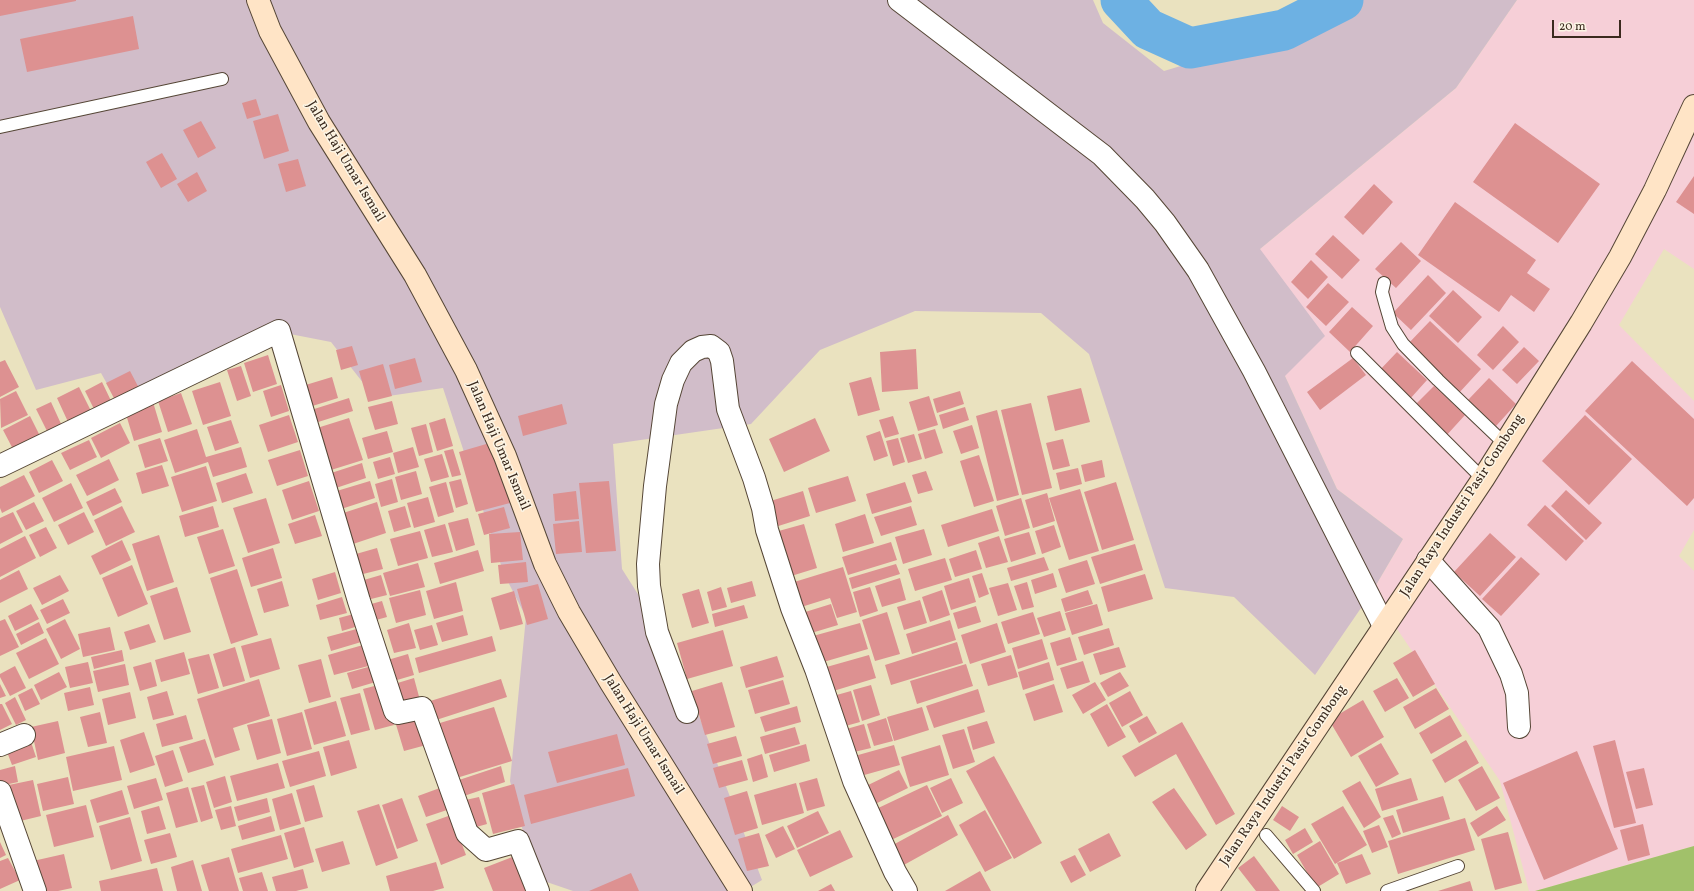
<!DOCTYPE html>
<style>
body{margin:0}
#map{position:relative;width:1694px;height:891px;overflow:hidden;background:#eae2bf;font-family:Vollkorn,serif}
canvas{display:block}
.scale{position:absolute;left:1552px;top:20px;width:69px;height:18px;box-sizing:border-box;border:2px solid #3b2a1e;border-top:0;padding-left:5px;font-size:12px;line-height:14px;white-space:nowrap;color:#3b2a1e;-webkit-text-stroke:3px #fcf5e5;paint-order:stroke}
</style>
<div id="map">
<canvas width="1694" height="891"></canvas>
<div class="scale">20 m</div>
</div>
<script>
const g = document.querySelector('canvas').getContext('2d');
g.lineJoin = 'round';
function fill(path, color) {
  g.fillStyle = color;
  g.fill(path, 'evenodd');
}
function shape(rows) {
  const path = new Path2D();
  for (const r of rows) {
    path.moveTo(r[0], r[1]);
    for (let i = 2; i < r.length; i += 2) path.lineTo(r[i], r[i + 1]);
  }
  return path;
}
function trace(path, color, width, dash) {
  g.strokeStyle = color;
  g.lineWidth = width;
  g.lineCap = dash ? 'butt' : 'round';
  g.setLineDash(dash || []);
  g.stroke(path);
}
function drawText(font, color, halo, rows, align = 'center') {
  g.font = font + ' Vollkorn,serif';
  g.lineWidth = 3;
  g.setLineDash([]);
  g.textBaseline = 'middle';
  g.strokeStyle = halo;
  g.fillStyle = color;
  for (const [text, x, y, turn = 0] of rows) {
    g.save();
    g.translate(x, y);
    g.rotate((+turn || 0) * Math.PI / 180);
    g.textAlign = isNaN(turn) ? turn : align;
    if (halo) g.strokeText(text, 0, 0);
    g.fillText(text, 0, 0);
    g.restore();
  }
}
const built = shape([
 [1517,0,1694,0,1694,269,1664,249,1619,325,1694,401,1694,530,1679,556,1694,571,1694,846,1535,891,1529,891,1500,781,1372,592,1403,539,1337,489,1285,376,1260,249,1456,88]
]);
const industrial = shape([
 [0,0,1093,0,1103,23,1164,71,1284,35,1350,0,1517,0,1456,88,1260,249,1325,336,1285,376,1337,489,1403,539,1372,592,1315,675,1234,597,1165,588,1089,354,1041,313,915,311,820,350,751,424,613,444,622,569,674,651,762,880,744,891,573,891,535,878,510,781,526,617,504,574,443,388,375,398,331,342,290,334,115,398,101,373,36,390,0,307]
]);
const green = shape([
 [1694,846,1694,891,1535,891]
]);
const river = shape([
 [1121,0,1148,29,1190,48,1284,30,1343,0]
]);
const building = shape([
 [0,0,76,0,76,1,0,16],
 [133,16,139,49,27,72,20,39],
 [256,99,261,115,247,119,242,103],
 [278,114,289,151,264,159,253,121],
 [201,121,216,148,198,158,183,130],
 [1515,123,1600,184,1558,243,1473,182],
 [162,153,177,179,161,188,146,162],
 [298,159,306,186,286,192,278,164],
 [197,172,207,191,188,202,177,184],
 [1694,176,1694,214,1676,202],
 [1374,184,1393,202,1363,235,1344,217],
 [1455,202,1536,260,1527,273,1550,289,1534,312,1511,295,1499,312,1418,255],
 [1333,235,1360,260,1342,279,1315,254],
 [1401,242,1421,261,1396,288,1375,269],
 [1311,260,1328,277,1308,299,1291,282],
 [1428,275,1446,293,1411,330,1393,313],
 [1328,283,1349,302,1326,326,1306,307],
 [1453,290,1482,317,1458,343,1429,316],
 [1352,307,1373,326,1350,352,1329,332],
 [1430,321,1481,369,1458,394,1406,346],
 [1503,326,1519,342,1493,370,1477,355],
 [352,346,358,365,341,370,336,350],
 [1524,347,1539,361,1517,384,1502,370],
 [916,349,918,389,882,392,880,352],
 [1397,352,1427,380,1409,400,1378,372],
 [268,355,277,384,253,392,244,363],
 [415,358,422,382,395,389,389,365],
 [1353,358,1366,375,1320,410,1307,392],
 [5,360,19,387,0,397,0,362],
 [1632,361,1694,419,1694,498,1687,506,1585,411],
 [383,364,392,396,368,402,359,371],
 [241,366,251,396,237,401,227,370],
 [130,371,141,392,117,404,106,383],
 [332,377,338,398,306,408,299,387],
 [871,377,880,410,858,416,849,383],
 [1489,378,1516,404,1496,426,1468,400],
 [102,382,113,405,96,413,85,391],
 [220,382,231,416,203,425,192,391],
 [281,385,289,411,271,417,263,391],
 [1434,386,1465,415,1445,437,1413,407],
 [79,387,92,413,69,424,57,398],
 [1081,388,1090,422,1055,431,1047,396],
 [16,391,28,415,1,428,0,399],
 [960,391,964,404,937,413,933,399],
 [181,393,192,424,168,432,158,401],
 [929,396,938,425,918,431,909,402],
 [349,398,353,411,315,423,311,410],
 [392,401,398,424,375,430,368,407],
 [51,402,62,426,48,433,36,409],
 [153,402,162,432,134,441,125,411],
 [1031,403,1052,488,1022,495,1001,410],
 [562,404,567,424,523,436,518,416],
 [965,407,969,420,943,429,939,415],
 [997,410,1019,495,997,501,976,416],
 [289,415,298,442,268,452,259,425],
 [1585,415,1632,459,1589,505,1542,461],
 [30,416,41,438,14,451,3,430],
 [893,416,899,434,885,438,879,420],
 [349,418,363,460,331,470,317,428],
 [445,418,453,446,437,451,429,423],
 [815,418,830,451,784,472,769,439],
 [231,420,239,443,215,451,207,427],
 [120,423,130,443,101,458,91,438],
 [426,424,433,452,419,456,411,428],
 [972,425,979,448,961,454,953,431],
 [197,429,206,457,241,447,247,467,213,477,208,462,175,473,164,440],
 [935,429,943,453,925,459,918,434],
 [387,431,393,452,368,459,362,438],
 [880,431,888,456,874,461,866,436],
 [914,434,922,459,908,463,900,438],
 [160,438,168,461,145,468,138,445],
 [898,438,905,462,893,466,886,441],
 [1063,439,1070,466,1053,470,1046,443],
 [89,440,97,457,70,470,61,453],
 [493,442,510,503,476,512,459,452],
 [413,447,419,467,398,473,393,453],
 [453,449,461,475,452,477,444,451],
 [300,450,308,476,277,486,268,460],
 [442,454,449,477,431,482,424,459],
 [979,455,994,501,974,507,960,461],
 [390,457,395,474,378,479,373,462],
 [109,459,119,480,87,496,76,475],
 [52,460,63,481,39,493,29,472],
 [1102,460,1105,477,1085,482,1081,465],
 [362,463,366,478,330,490,325,475],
 [162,465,169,486,142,494,136,473],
 [206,466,217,501,182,512,171,477],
 [1078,468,1082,484,1060,490,1056,473],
 [416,471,422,494,401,500,395,477],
 [926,471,933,490,918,494,912,475],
 [246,473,253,493,222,503,216,483],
 [24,475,35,496,2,513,0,508,0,487],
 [848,476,856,501,816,513,808,488],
 [392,479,398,502,381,507,375,484],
 [461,479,468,504,456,508,449,482],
 [309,481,319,511,292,520,282,490],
 [370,481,375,498,335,511,330,493],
 [609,481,616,551,586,553,579,483],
 [446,482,454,512,438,517,429,487],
 [905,482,912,502,872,514,866,494],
 [1116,482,1134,540,1102,550,1084,492],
 [71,483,83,508,54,522,42,498],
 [115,488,122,502,93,516,86,502],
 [1080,489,1099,551,1069,560,1049,498],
 [1566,490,1602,523,1586,540,1551,506],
 [576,491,579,519,555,521,553,494],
 [803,491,810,516,772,528,764,503],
 [1047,493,1055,521,1033,528,1025,500],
 [428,497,435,522,414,528,407,503],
 [266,498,280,543,248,553,233,508],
 [1021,498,1030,528,1005,536,996,506],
 [34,502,44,521,26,530,16,511],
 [377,502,386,533,347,546,337,515],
 [1545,505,1584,541,1566,561,1527,525],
 [122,506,135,532,106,546,94,520],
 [213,506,219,527,185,537,179,516],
 [405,506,411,527,394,532,388,511],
 [911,506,917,525,881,536,874,517],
 [504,507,510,528,484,535,478,514],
 [992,509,999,531,948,547,941,525],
 [13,512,23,532,0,544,0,518],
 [84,512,94,532,68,545,58,525],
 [865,514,874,543,843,552,835,524],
 [315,515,322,536,295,544,288,524],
 [468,518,475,545,456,551,448,523],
 [579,521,582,552,556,554,553,524],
 [445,524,453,552,432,557,424,530],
 [804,524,817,568,788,577,775,532],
 [1054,525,1061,547,1042,554,1035,531],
 [46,527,57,548,40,557,29,535],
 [223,529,235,566,209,574,197,537],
 [924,529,932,555,903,564,895,537],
 [420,531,428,558,398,566,390,539],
 [520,532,523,560,491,563,489,534],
 [1029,532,1036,554,1011,562,1004,539],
 [1490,533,1516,557,1480,596,1454,572],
 [159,535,174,582,147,591,132,544],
 [25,536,36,558,0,577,0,549],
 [999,536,1008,562,986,568,978,543],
 [122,540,131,560,100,575,91,556],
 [891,542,897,560,848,575,842,557],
 [1135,544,1143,570,1100,584,1091,557],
 [273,548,282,578,251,587,242,558],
 [377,548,383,569,355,576,349,556],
 [478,550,484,571,440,584,434,563],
 [976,550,982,569,955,577,949,559],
 [1044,557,1049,570,1011,581,1007,568],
 [1521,557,1540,574,1501,616,1482,599],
 [945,558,952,580,915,591,908,569],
 [1087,560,1095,584,1066,593,1058,569],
 [526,562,528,582,500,584,498,565],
 [418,563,425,587,390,596,383,573],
 [896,564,900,574,852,589,849,578],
 [132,565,148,604,118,617,102,578],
 [843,567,857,612,837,618,830,598,798,608,791,583],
 [237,569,258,635,231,644,210,578],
 [19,570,28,589,0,603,0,580],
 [335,572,341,593,318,600,312,579],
 [982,573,989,594,979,598,972,576],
 [1053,573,1057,587,1035,594,1031,580],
 [1145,574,1153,599,1108,612,1101,587],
 [60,575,69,591,42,605,33,588],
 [381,575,387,595,363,601,357,582],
 [900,578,906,600,882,607,875,586],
 [969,578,976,602,951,610,944,586],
 [282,581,289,606,264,613,257,589],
 [752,581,756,596,731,603,727,588],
 [456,582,463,611,434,619,426,591],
 [1027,582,1034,607,1022,610,1014,586],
 [1008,583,1017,610,998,616,989,588],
 [538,584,548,619,527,625,517,589],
 [177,587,191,632,164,640,150,596],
 [721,587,727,607,712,611,707,592],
 [870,587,878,611,860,617,853,592],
 [699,589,709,623,692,628,682,594],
 [420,590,426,615,396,623,389,598],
 [942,590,950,615,930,622,922,597],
 [1088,590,1093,604,1065,612,1061,599],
 [514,591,523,624,500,630,491,598],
 [342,597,347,613,320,620,316,605],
 [63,599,70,613,47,624,40,610],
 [920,600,927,623,904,630,897,607],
 [382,601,387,617,369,622,364,606],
 [31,604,39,619,15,631,8,616],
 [831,604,838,625,808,634,802,613],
 [1097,604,1103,625,1072,635,1065,613],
 [744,605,748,618,715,627,712,614],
 [976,606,981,622,958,629,953,613],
 [1060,611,1066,630,1044,637,1037,618],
 [361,612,365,624,342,631,339,618],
 [887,612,900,654,875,661,862,620],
 [1033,612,1040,634,1008,644,1001,622],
 [463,615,468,635,442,642,436,623],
 [5,619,19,647,0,656,0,621],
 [65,619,80,649,61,659,46,629],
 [950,620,956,640,912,654,906,634],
 [39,622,44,633,21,645,16,634],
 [409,623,416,648,394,653,387,630],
 [860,623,868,649,820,663,813,636],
 [997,623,1006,652,970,664,961,635],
 [149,624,156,642,130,650,124,632],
 [432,625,438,645,420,650,414,630],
 [110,627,115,650,83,657,78,634],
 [364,627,368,640,331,651,327,637],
 [1109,628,1114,645,1084,655,1078,637],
 [723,630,733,666,687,679,677,643],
 [492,636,496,651,419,673,415,658],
 [1070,637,1077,660,1057,666,1050,643],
 [46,638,59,664,29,679,16,653],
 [271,638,280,669,250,678,241,646],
 [1042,639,1048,659,1018,669,1012,648],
 [957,642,963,663,891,685,885,665],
 [370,643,376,664,334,675,328,655],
 [235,647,245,681,223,687,213,654],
 [1119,647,1126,667,1100,675,1093,654],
 [122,650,124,661,94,669,91,657],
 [1415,650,1435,684,1413,697,1393,663],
 [184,652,190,674,161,682,155,660],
 [209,654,219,688,198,694,188,659],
 [408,654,414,675,387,683,381,662],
 [869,655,876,678,830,692,823,668],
 [1011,655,1018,677,988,686,981,664],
 [777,656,784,677,746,688,740,667],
 [321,659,331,697,309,703,298,665],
 [1083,661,1090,682,1067,689,1060,668],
 [88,662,93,683,70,688,65,667],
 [151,662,157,686,140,691,133,667],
 [1049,662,1054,680,1023,690,1018,672],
 [125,664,129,685,98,692,93,671],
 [966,664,973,686,917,704,910,681],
 [375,665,379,681,352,689,347,673],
 [15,666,26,688,10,696,0,677,0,674],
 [59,672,67,687,41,700,34,685],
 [1120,672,1129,686,1108,697,1100,683],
 [414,678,421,704,398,710,391,685],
 [1397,678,1409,698,1385,712,1373,691],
 [259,679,270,716,233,728,240,750,215,758,197,699],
 [501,679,507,697,430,722,424,703],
 [783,680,790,704,755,714,748,690],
 [722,682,735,727,705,735,692,691],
 [1095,682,1106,700,1083,714,1072,695],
 [0,684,6,696,0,698],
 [382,684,394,725,375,730,363,689],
 [1054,684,1063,712,1034,721,1025,694],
 [871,685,880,715,862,721,853,690],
 [90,687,94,705,68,711,64,693],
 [32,688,40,704,25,711,18,695],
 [1436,688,1449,709,1415,729,1403,707],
 [978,689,985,712,934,728,926,706],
 [167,691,174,715,153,720,147,697],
 [851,691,860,722,842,727,833,696],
 [1130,691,1143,715,1122,727,1109,703],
 [130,692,136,718,108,725,102,699],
 [360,693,370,730,351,735,340,698],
 [15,697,26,720,16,725,5,703],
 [1363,700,1384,737,1351,757,1329,720],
 [336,701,346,736,314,745,304,710],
 [0,704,2,704,12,724,0,730],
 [1107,704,1126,737,1108,747,1090,714],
 [797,706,801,722,765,732,760,717],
 [494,707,512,761,450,780,433,725],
 [922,707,929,730,894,741,887,717],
 [420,711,430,744,404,751,394,718],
 [100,712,107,743,88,747,80,717],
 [302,712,312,749,287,756,277,719],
 [186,715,193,739,162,747,156,724],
 [1450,715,1462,736,1431,754,1419,733],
 [1147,716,1157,733,1139,743,1129,726],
 [886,718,893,741,874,746,867,724],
 [272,719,281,753,257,760,247,725],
 [58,721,65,753,38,760,31,727],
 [987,721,995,743,973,750,967,727],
 [1182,722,1235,814,1216,825,1176,754,1135,777,1122,756],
 [864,724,871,748,850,753,843,730],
 [795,727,800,744,765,754,760,737],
 [964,729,975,762,953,769,942,735],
 [144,732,155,765,130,773,120,740],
 [617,734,625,765,557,783,548,752],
 [29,736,36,757,12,765,4,744],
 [736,736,742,756,713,764,707,744],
 [205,739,214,765,188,773,179,747],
 [349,740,357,768,331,776,323,747],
 [1466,740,1479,763,1445,783,1432,760],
 [1615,740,1636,823,1614,828,1593,746],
 [1381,743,1399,774,1376,787,1358,756],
 [806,744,810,761,774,772,769,755],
 [894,745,900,765,857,777,851,757],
 [940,745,949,775,910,787,901,757],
 [114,746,122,780,73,791,66,757],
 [173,750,183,781,165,787,155,756],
 [319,751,326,776,290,787,282,761],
 [1577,751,1618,849,1544,880,1503,783],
 [762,754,768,777,753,782,747,759],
 [994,756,1042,843,1014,859,966,771],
 [742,760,748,780,719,788,713,768],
 [278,763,285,788,237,801,230,776],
 [15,766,18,782,0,786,0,770],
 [501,766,505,782,464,796,459,780],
 [1482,766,1500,798,1476,811,1458,780],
 [628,768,635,796,531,824,524,795],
 [1644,768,1653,805,1636,809,1626,772],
 [899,770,908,788,871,806,862,788],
 [225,776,232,802,214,808,206,782],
 [68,777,74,804,43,811,37,784],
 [156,778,163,800,134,809,127,786],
 [817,778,825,806,807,811,799,783],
 [951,778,963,803,942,813,930,788],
 [1411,778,1418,800,1382,811,1375,789],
 [33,780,41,816,12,823,4,786],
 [1360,781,1381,817,1364,828,1342,791],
 [796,783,804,813,762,825,754,795],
 [514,784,525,826,493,834,482,793],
 [204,785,213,818,201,822,191,788],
 [314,785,323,817,305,822,296,790],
 [448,785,456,807,426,817,418,796],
 [927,785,942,816,889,841,874,810],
 [188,787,198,822,176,828,166,793],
 [1174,788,1207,835,1186,850,1152,802],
 [122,790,129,814,97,823,90,800],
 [747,791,758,828,735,835,724,798],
 [292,793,301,824,280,830,272,799],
 [1443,796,1450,819,1403,833,1396,810],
 [479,797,487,824,469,829,461,801],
 [267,798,270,812,238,821,234,807],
 [402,798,418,841,397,849,382,805],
 [379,804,398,858,376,866,357,811],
 [86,805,94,837,54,847,46,815],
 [159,806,166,829,147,834,141,811],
 [231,806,236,826,221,830,215,810],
 [1282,806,1299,817,1290,831,1273,820],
 [1343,806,1367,845,1335,864,1311,824],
 [1497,806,1506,820,1478,837,1470,823],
 [985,810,1012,858,985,872,959,825],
 [818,811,829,833,797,848,787,826],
 [451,815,466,855,441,865,426,824],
 [948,815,958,835,902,866,891,846],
 [1393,815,1401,834,1392,838,1383,818],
 [271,816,275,831,242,840,238,826],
 [130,817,142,861,111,870,99,826],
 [1465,818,1475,850,1398,874,1388,841],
 [1643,824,1650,855,1628,861,1620,830],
 [1379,825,1388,847,1372,853,1363,831],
 [783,826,795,849,776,858,765,835],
 [304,827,314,862,294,868,284,833],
 [1305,828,1313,842,1293,854,1285,840],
 [840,830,853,857,810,877,797,850],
 [1508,832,1522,883,1495,890,1481,839],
 [170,833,177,857,151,864,144,840],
 [759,833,769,866,747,871,738,839],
 [1109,833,1121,856,1090,872,1078,849],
 [281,835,288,859,238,873,231,849],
 [343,841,350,864,322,872,315,849],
 [1320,841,1339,874,1316,888,1297,855],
 [0,842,6,855,0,858],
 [64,854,72,888,58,891,40,891,33,861],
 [520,854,535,891,493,891,484,868],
 [1362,854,1371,874,1346,884,1337,863],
 [1075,855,1086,875,1071,883,1060,862],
 [1254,856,1280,891,1256,891,1238,868],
 [229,857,239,891,209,891,201,865],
 [8,858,20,880,0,889,0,861],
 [193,860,202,891,177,891,171,867],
 [436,862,444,888,433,891,390,891,386,876],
 [157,868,163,891,101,891,99,881],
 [303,869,308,888,296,891,276,891,272,877],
 [980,871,991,891,945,891],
 [262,872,268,891,243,891,239,878],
 [631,873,639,891,589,891],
 [1470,881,1473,891,1438,891],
 [831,884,835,891,818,891]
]);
const service = shape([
 [0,127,222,79],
 [1384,283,1382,292,1385,303,1392,327,1403,344,1438,380,1505,444],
 [1357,353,1483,479],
 [1266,835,1314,891],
 [1387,891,1458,866]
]);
const minor = shape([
 [899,0,1102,155,1145,199,1165,223,1198,270,1254,371,1384,626],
 [0,466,279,331,359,601,395,711,398,713,422,708,467,833,486,850,518,841,538,891],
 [1428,560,1489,628,1511,674,1517,693,1519,727],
 [687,712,657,632,649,586,648,564,655,486,666,404,673,380,681,363,693,351,702,347,711,346,719,352,722,361,728,409,754,478,763,508,767,530,792,608,816,669,854,781,895,872,906,891],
 [0,745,24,735],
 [0,792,35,891]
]);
const secondary = shape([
 [258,0,270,31,319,122,415,275,466,370,505,456,545,564,569,612,611,683,741,891],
 [1207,891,1483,479,1581,323,1620,257,1655,190,1694,106]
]);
const streetNames = [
 ["Jalan Haji Umar Ismail",345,162,59],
 ["Jalan Haji Umar Ismail",498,446,67],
 ["Jalan Raya Industri Pasir Gombong",1463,506,-57],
 ["Jalan Haji Umar Ismail",643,735,58],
 ["Jalan Raya Industri Pasir Gombong",1284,776,-56]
];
fill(built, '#f6cfd7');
fill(industrial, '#d1bdc9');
fill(green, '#a1c16a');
trace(river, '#6db1e3', 41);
fill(building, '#dd9191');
trace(service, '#554636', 14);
trace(minor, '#554636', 24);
trace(secondary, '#554636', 24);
trace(service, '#fff', 12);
trace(minor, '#fff', 22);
trace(secondary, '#ffe4c6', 22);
drawText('14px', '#3b2a1e', '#fcf5e5', streetNames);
</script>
